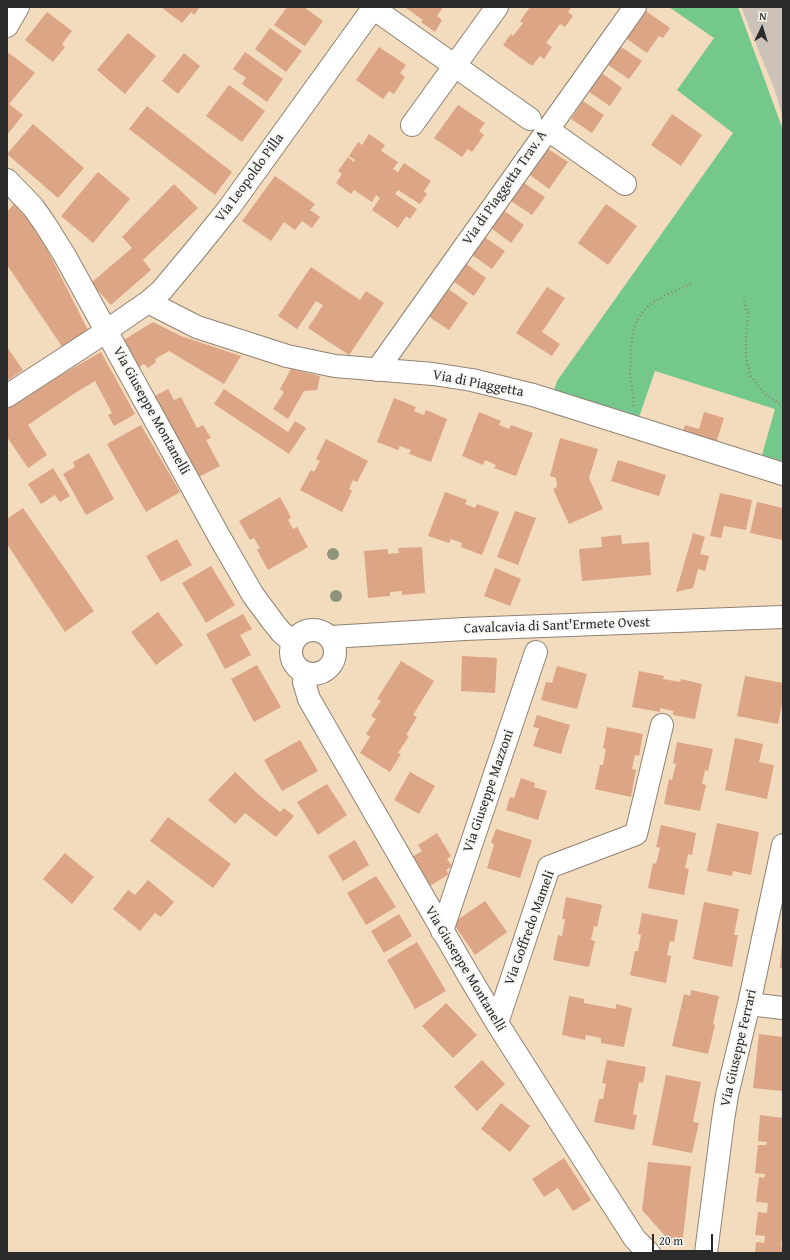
<!DOCTYPE html>
<style>
body{margin:0}
#map{position:relative;width:790px;height:1260px;overflow:hidden;background:#f3dbbd;font-family:"Gentium Book Plus",serif}
canvas{display:block}
.frame{position:absolute;inset:0;border:8px solid #2b2b2b;pointer-events:none}
.north{position:absolute;left:742px;top:8px;width:40px;height:40px;-webkit-text-stroke:3px #f6f6f2;paint-order:stroke;rotate:4deg;font-size:11px;font-weight:700;line-height:16px;text-align:center;color:#2b2b2b}
.north::after{content:'';display:block;margin:auto;width:14px;height:18px;background:#2b2b2b;clip-path:polygon(50% 0,100% 100%,50% 72%,0 100%)}
.scale{position:absolute;left:652px;top:1234px;width:61px;height:18px;box-sizing:border-box;border:2px solid #2b2b2b;border-top:0;padding-left:5px;font-size:12px;line-height:14px;white-space:nowrap;color:#2b2b2b;-webkit-text-stroke:3px #f6f6f2;paint-order:stroke}
</style>
<div id="map">
<canvas width="790" height="1260"></canvas>
<div class="frame"></div>
<div class="north">N</div>
<div class="scale">20 m</div>
</div>
<script>
const g = document.querySelector('canvas').getContext('2d');
g.lineJoin = 'round';
function fill(path, color) {
  g.fillStyle = color;
  g.fill(path, 'evenodd');
}
function shape(rows) {
  const path = new Path2D();
  for (const r of rows) {
    if (r.length === 3) {
      path.moveTo(r[0] + r[2], r[1]);
      path.arc(r[0], r[1], r[2], 0, 2 * Math.PI);
      continue;
    }
    path.moveTo(r[0], r[1]);
    for (let i = 2; i < r.length; i += 2) path.lineTo(r[i], r[i + 1]);
  }
  return path;
}
function trace(path, color, width, dash) {
  g.strokeStyle = color;
  g.lineWidth = width;
  g.lineCap = dash ? 'butt' : 'round';
  g.setLineDash(dash || []);
  g.stroke(path);
}
function drawText(font, color, halo, rows, align = 'center') {
  g.font = font + ' "Gentium Book Plus",serif';
  g.lineWidth = 4;
  g.setLineDash([]);
  g.textBaseline = 'middle';
  g.strokeStyle = halo;
  g.fillStyle = color;
  for (const [text, x, y, turn = 0] of rows) {
    g.save();
    g.translate(x, y);
    g.rotate((+turn || 0) * Math.PI / 180);
    g.textAlign = isNaN(turn) ? turn : align;
    if (halo) g.strokeText(text, 0, 0);
    g.fillText(text, 0, 0);
    g.restore();
  }
}
const industrial = shape([
 [741,7,783,7,783,117,774,88]
]);
const green = shape([
 [669,7,738,7,783,130,783,469,760,462,775,409,655,371,638,420,553,393,557,381,733,133,677,90,714,38]
]);
const building = shape([
 [161,7,200,7,194,15,191,12,182,23],
 [287,7,304,7,323,21,305,46,274,25],
 [407,7,443,7,437,16,442,20,435,32,421,22,423,20,406,8],
 [530,7,572,7,568,12,573,16,565,27,560,24,546,43,552,47,544,59,540,56,532,66,503,45,511,34,513,36,523,23,520,21],
 [646,11,670,28,663,38,659,36,647,53,627,39],
 [47,12,72,31,62,44,65,47,53,62,25,40],
 [270,28,302,51,286,72,255,49],
 [128,33,156,56,125,94,97,70],
 [379,47,406,65,400,73,405,77,394,94,389,91,383,99,356,80],
 [621,47,642,61,629,79,608,65],
 [245,52,283,79,267,102,242,84,246,78,233,69],
 [9,53,35,73,9,104,23,115,7,135,7,55],
 [184,53,200,66,178,94,162,81],
 [602,73,622,88,610,106,589,92],
 [229,85,265,111,242,142,206,116],
 [583,101,604,115,592,133,571,119],
 [458,105,485,123,479,131,484,135,472,152,468,149,462,157,434,138],
 [147,106,232,172,215,195,129,129],
 [672,114,702,135,681,166,651,145],
 [33,124,84,168,58,198,7,154],
 [369,134,385,145,381,151,398,162,393,169,398,172,404,163,431,181,424,191,427,194,420,204,398,190,395,194,417,209,410,219,406,216,398,228,372,210,380,198,376,195,372,202,354,190,351,194,336,183,342,174,338,171,348,157,354,162,355,160,349,156,358,142,362,145],
 [548,149,568,162,549,189,530,175],
 [98,172,130,199,93,243,61,216],
 [275,176,315,204,310,210,320,217,312,228,302,221,295,230,284,222,271,241,242,221],
 [524,183,545,197,532,215,511,201],
 [174,184,198,208,143,260,151,270,111,305,91,283,132,248,122,237],
 [14,204,25,216,47,249,88,330,63,348,7,265,7,212],
 [606,204,637,226,608,265,578,243],
 [503,210,524,225,511,243,491,228],
 [484,237,505,251,492,269,472,255],
 [465,263,486,278,474,296,453,281],
 [311,267,360,300,366,291,384,303,349,355,308,328,323,305,316,301,297,329,278,316],
 [547,287,565,298,542,332,560,344,552,356,516,333],
 [447,288,468,303,449,330,428,316],
 [153,322,181,336,241,356,224,384,169,351,155,359,156,362,148,368,144,364,134,370,117,344],
 [7,347,23,370,7,381],
 [101,352,135,414,114,426,108,415,112,413,95,381,72,395,28,425,47,455,28,468,7,437,7,409,59,376],
 [291,369,320,376,317,390,304,391,288,419,273,409,284,392,280,389],
 [168,389,174,400,181,397,197,428,203,425,211,438,206,440,220,466,195,479,151,398],
 [224,389,288,432,295,421,306,428,289,454,214,404],
 [394,398,416,407,414,411,424,415,426,410,447,419,431,462,409,454,411,450,400,446,398,450,377,442],
 [479,412,501,421,499,425,509,429,511,425,533,433,516,476,494,468,496,465,485,460,483,465,462,456],
 [704,412,724,418,714,449,680,439,685,425,699,429],
 [141,425,180,492,146,512,107,444],
 [560,438,598,449,589,478,603,509,569,524,553,489,557,487,556,478,550,476],
 [326,439,368,461,357,482,353,480,349,489,352,491,342,512,300,490,311,470,314,472,320,461,316,459],
 [89,453,114,499,86,515,63,474,75,467,73,462],
 [618,460,666,475,659,496,611,481],
 [53,468,70,496,60,502,55,495,41,504,28,484],
 [445,492,467,500,465,504,475,508,477,504,499,512,482,555,461,547,462,543,451,539,449,543,428,536],
 [720,493,752,500,746,530,724,526,721,538,710,536],
 [280,497,291,517,288,520,293,529,297,527,308,547,268,570,257,550,260,548,254,538,250,540,239,521],
 [757,502,783,508,783,540,750,533],
 [23,508,94,611,65,632,7,544,7,519],
 [515,511,536,518,518,565,497,557],
 [693,533,705,537,700,554,709,556,705,571,698,569,693,588,676,592],
 [621,535,622,544,649,542,651,575,582,581,579,549,602,547,601,537],
 [177,539,192,565,161,582,146,556],
 [422,547,425,593,402,595,402,591,390,592,390,596,368,598,364,551,388,549,388,554,399,553,398,548],
 [211,566,235,605,206,623,182,583],
 [495,568,521,579,510,606,484,596],
 [158,612,183,645,156,665,131,632],
 [243,614,252,629,240,635,251,655,225,669,206,634],
 [462,656,497,658,495,693,461,691],
 [401,661,434,681,413,715,417,717,406,735,409,736,398,753,401,754,390,772,360,753,370,737,366,734,376,719,371,716,381,701,377,699],
 [257,665,281,707,254,722,231,679],
 [557,666,587,674,577,709,541,700,546,682,552,683],
 [639,671,664,676,663,679,680,682,681,679,702,684,695,719,673,715,673,711,660,708,660,712,632,707],
 [745,676,783,683,783,699,778,724,737,716],
 [537,715,570,725,561,754,533,746,539,728,533,727],
 [607,727,643,734,639,756,635,755,632,769,636,770,631,797,595,789,600,765,603,765,606,749,603,748],
 [735,738,763,744,759,762,774,765,767,799,725,790],
 [300,740,318,771,282,791,264,760],
 [677,742,713,749,708,771,705,770,702,784,706,785,700,811,664,804,669,779,672,780,676,764,673,763],
 [235,772,258,794,280,812,284,808,294,816,276,837,245,813,235,824,208,800],
 [410,772,435,786,419,814,394,800],
 [521,778,535,783,534,787,547,791,538,820,506,810,510,797,514,798],
 [327,784,347,815,318,835,297,802],
 [168,817,231,864,213,888,150,841],
 [717,823,759,832,751,875,733,871,732,876,707,871],
 [661,825,696,833,692,855,688,854,685,868,689,869,684,895,648,888,653,863,656,864,660,848,656,847],
 [496,829,532,840,520,878,487,868,494,845,491,842],
 [437,833,451,856,447,859,452,866,446,870,449,874,430,886,412,857,422,851,418,845],
 [355,840,369,865,343,881,328,856],
 [65,853,94,877,72,904,43,879],
 [376,876,396,907,366,925,347,893],
 [148,880,174,902,161,917,155,913,140,931,113,909,128,890,135,895],
 [566,897,602,905,597,927,594,926,591,940,595,941,589,967,553,960,558,935,562,936,565,919,562,919],
 [485,901,507,932,475,955,453,923],
 [704,902,739,909,734,935,738,935,732,967,693,959],
 [642,913,678,920,674,942,670,941,667,955,671,956,666,983,630,975,635,951,638,951,641,935,638,934],
 [399,914,412,936,384,953,371,931],
 [782,941,783,941,783,968,780,968],
 [417,942,446,991,415,1009,387,960],
 [691,990,719,996,713,1024,715,1025,708,1054,672,1046,684,994,690,996],
 [569,996,584,999,584,1003,616,1009,616,1004,632,1008,624,1047,601,1043,601,1038,586,1035,585,1040,562,1035],
 [446,1003,477,1035,453,1058,422,1026],
 [759,1034,783,1037,783,1091,753,1088],
 [482,1060,505,1084,477,1111,454,1087],
 [607,1060,646,1067,643,1083,639,1082,633,1114,637,1115,634,1130,594,1122,599,1099,603,1099,606,1084,602,1083],
 [666,1075,701,1082,693,1122,699,1123,692,1153,652,1145],
 [501,1103,530,1126,510,1152,481,1129],
 [760,1115,783,1118,783,1228,781,1247,783,1247,783,1253,755,1253,756,1242,764,1243,765,1236,755,1235,758,1212,767,1213,768,1203,756,1202,759,1177,764,1178,765,1174,755,1173,758,1145,766,1145,767,1142,758,1141],
 [564,1158,591,1200,573,1211,558,1188,544,1197,532,1179],
 [648,1162,691,1166,683,1237,674,1246,642,1210]
]);
const path = shape([
 [744,301,748,315,746,338,746,359,751,376,764,393,783,406],
 [634,406,630,372,631,349,633,330,638,319,644,310,652,303,666,295,693,283]
]);
const minor = shape([
 [373,8,530,119],
 [7,26,18,7],
 [412,125,497,7],
 [547,129,625,184],
 [7,180,33,207,45,224,65,256,220,538,253,595,273,622,281,632,293,642],
 [148,302,197,327,287,356,335,366,433,374,472,380,533,395,783,474],
 [377,370,635,7],
 [7,396,93,340,148,302,162,290,197,248,229,208,374,7],
 [313,652,22],
 [331,637,464,629,783,617],
 [305,673,304,682,309,699,466,971,497,1023,604,1191,635,1239,649,1253],
 [442,931,536,652],
 [749,1004,783,1008],
 [497,1023,549,867,636,834,662,725],
 [706,1253,723,1120,727,1095,749,1004,783,845]
]);
const trees = [
 [333,554],
 [336,596]
];
const streetNames = [
 ["Via Leopoldo Pilla",250,178,-54],
 ["Via di Piaggetta Trav. A",505,188,-55],
 ["Via di Piaggetta",478,384,11],
 ["Via Giuseppe Montanelli",151,411,61],
 ["Cavalcavia di Sant'Ermete Ovest",557,626,-2],
 ["Via Giuseppe Mazzoni",489,791,-71],
 ["Via Goffredo Mameli",530,928,-70],
 ["Via Giuseppe Montanelli",465,969,59],
 ["Via Giuseppe Ferrari",739,1048,-77]
];
fill(industrial, '#ccc2b9');
fill(green, '#75c88c');
fill(building, '#dca586');
trace(minor, '#8f8374', 24);
trace(path, '#8f8374', 2.5, [1, 3]);
trace(minor, '#fff', 22);
g.fillStyle = '#91947d';
for (const [x, y] of trees) {
  g.beginPath();
  g.arc(x, y, 6, 0, 2 * Math.PI);
  g.fill();
}
drawText('14px', '#2b2b2b', '#f6f6f2', streetNames);
</script>
